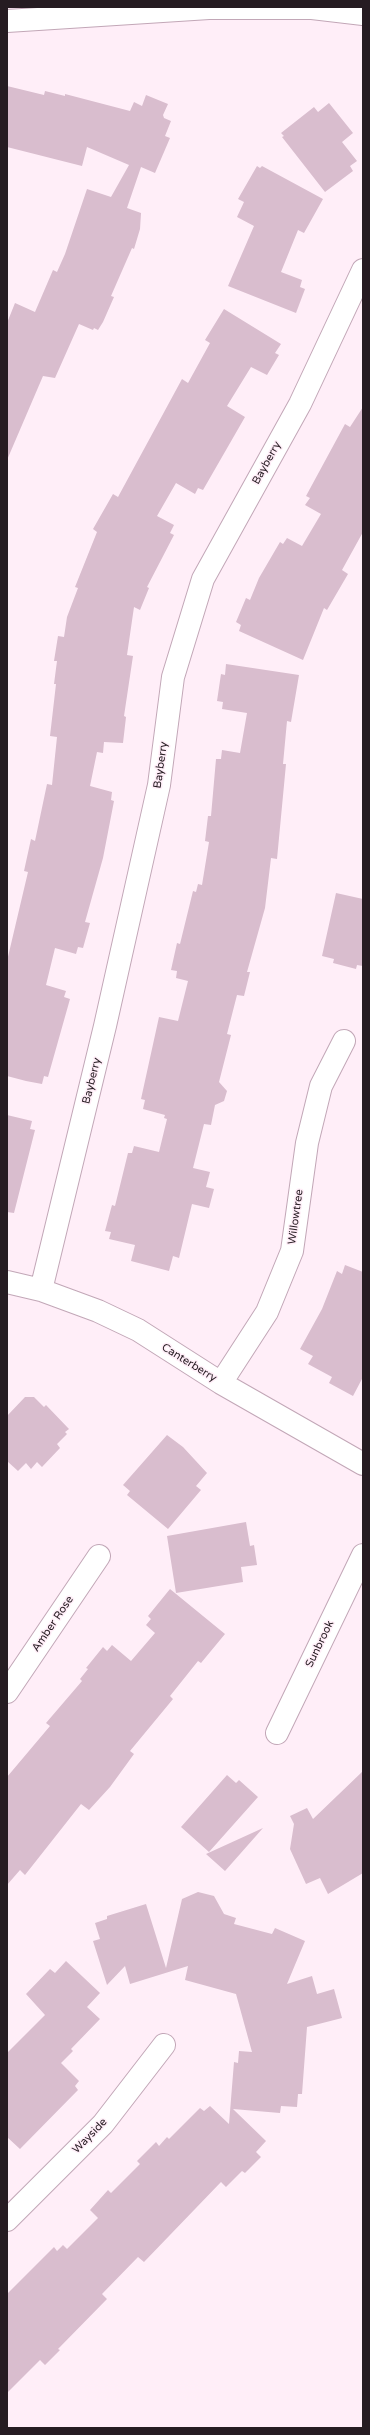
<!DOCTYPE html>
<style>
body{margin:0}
#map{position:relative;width:370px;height:2435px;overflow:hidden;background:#ffeef8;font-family:"Varela Round",sans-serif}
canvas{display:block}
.frame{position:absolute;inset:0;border:8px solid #261c22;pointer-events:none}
</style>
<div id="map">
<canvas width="370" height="2435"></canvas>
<div class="frame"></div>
</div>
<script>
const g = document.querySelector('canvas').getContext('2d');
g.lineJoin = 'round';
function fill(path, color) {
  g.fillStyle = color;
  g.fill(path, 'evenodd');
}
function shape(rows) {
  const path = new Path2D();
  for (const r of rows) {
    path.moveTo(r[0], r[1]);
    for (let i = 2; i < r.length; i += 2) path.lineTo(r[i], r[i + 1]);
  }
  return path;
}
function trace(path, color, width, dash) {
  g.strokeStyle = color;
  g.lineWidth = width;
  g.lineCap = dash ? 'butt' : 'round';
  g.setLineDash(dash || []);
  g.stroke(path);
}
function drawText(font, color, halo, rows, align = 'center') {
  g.font = font + ' "Varela Round",sans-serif';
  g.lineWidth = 3;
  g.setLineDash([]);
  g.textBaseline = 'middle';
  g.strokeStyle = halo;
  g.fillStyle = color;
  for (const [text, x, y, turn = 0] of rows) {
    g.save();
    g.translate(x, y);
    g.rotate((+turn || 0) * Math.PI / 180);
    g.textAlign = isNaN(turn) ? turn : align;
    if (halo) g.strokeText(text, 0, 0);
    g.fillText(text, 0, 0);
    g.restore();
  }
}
const building = shape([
 [7,86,44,95,45,91,65,96,65,94,130,111,134,102,142,106,146,95,168,104,163,115,164,118,171,121,165,136,170,138,155,173,141,167,127,208,141,213,140,229,134,249,132,248,111,296,114,297,103,322,98,330,94,328,93,330,79,324,55,378,43,376,7,460,7,323,15,303,35,312,53,270,57,272,65,254,87,189,111,197,129,165,87,147,82,166,7,147],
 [329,103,353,133,342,142,357,161,350,166,353,171,325,192,282,137,284,136,281,133,314,107,318,112],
 [257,166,260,168,262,166,323,199,304,233,298,230,281,272,302,280,300,287,305,289,296,313,228,286,254,226,237,217,244,202,238,199],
 [224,309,281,344,275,353,279,355,267,375,251,367,227,406,245,417,203,490,198,488,195,494,176,483,157,516,174,525,170,533,174,535,147,587,149,588,140,610,134,607,127,655,133,656,124,716,126,717,123,743,104,742,103,753,97,752,90,786,112,792,111,800,114,801,103,858,85,922,90,923,83,948,78,947,76,954,55,948,46,985,66,991,64,997,70,999,48,1077,44,1076,42,1084,26,1081,7,1076,7,961,28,872,24,871,31,839,35,841,47,784,52,785,57,737,50,736,56,684,54,684,57,661,54,661,58,636,64,637,67,617,78,588,75,587,97,532,93,529,113,494,118,497,182,379,188,383,210,343,205,340],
 [363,407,363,532,342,570,348,574,327,610,324,608,303,660,239,631,241,625,236,622,246,598,250,600,259,578,280,542,283,544,287,538,302,546,321,514,305,505,310,498,306,496,345,424,350,427],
 [226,664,299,675,291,722,287,721,283,764,286,764,277,859,271,858,265,908,247,972,250,972,244,996,237,995,227,1034,231,1035,219,1082,227,1091,224,1101,215,1105,211,1125,204,1124,193,1168,210,1172,206,1187,214,1189,209,1208,192,1204,179,1258,173,1256,169,1271,131,1261,135,1245,109,1239,111,1232,105,1231,112,1205,115,1206,128,1153,132,1153,134,1146,159,1152,167,1119,164,1118,165,1115,143,1109,145,1100,141,1099,159,1017,178,1021,188,981,176,978,177,971,171,970,177,943,180,944,193,891,196,892,198,884,202,885,209,842,205,841,208,816,211,816,216,759,221,759,222,750,240,753,247,713,222,709,223,702,217,701,221,674,225,675],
 [336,893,363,899,363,966,357,965,356,969,333,963,334,959,322,956],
 [7,1115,32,1121,30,1129,35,1130,14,1213,7,1212],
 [345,1265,363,1272,363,1377,353,1396,329,1383,332,1377,308,1364,313,1356,300,1349,322,1309,337,1271,342,1274],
 [25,1397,34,1397,44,1407,46,1405,69,1429,65,1432,67,1434,57,1444,60,1448,42,1467,37,1462,31,1469,26,1463,18,1471,7,1461,7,1416],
 [167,1435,183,1447,207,1473,196,1486,201,1490,168,1529,127,1495,130,1491,123,1485],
 [246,1522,250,1546,254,1545,257,1565,241,1567,243,1582,176,1593,167,1536],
 [170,1589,225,1634,201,1663,198,1661,170,1696,173,1699,130,1751,134,1754,110,1787,89,1810,81,1804,25,1875,20,1870,7,1885,7,1777,50,1726,46,1723,82,1681,80,1679,88,1669,86,1668,103,1647,107,1651,112,1645,131,1661,155,1633,146,1625,151,1619,148,1616],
 [363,1771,363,1873,328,1894,320,1878,306,1884,290,1849,294,1824,290,1816,307,1808,313,1819],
 [227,1775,236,1783,239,1780,258,1797,209,1852,181,1827],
 [263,1828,225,1871,206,1854],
 [198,1892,214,1896,224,1914,236,1918,234,1924,272,1934,275,1928,305,1941,287,1984,312,1976,317,1994,334,1989,342,2018,307,2027,302,2094,298,2094,297,2107,281,2106,280,2113,233,2109,266,2141,256,2152,261,2157,245,2173,242,2171,226,2187,221,2182,144,2262,138,2257,102,2294,107,2299,58,2349,60,2350,45,2365,40,2360,7,2393,7,2294,54,2247,57,2251,63,2245,67,2249,98,2218,90,2210,108,2190,111,2193,140,2164,137,2161,156,2142,159,2146,167,2137,169,2139,200,2108,204,2111,210,2106,229,2124,234,2062,238,2063,239,2051,252,2052,236,1994,185,1980,188,1966,130,1984,125,1966,107,1985,93,1941,100,1939,95,1923,107,1919,107,1916,146,1904,166,1968,182,1899],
 [66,1961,100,1993,87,2007,100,2019,71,2049,73,2051,61,2063,79,2081,75,2086,78,2090,20,2149,7,2137,7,2053,45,2015,26,1994,50,1969,55,1973]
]);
const minor = shape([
 [7,21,209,8,312,8,363,14],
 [7,1282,41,1290,98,1311,138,1330,221,1383,363,1464],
 [41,1290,105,1026,159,785,173,677,203,579,300,404,363,270],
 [221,1383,267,1312,292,1251,307,1143,321,1086,344,1041],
 [7,1692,99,1556],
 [277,1733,363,1555],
 [7,2220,103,2124,164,2045]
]);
const streetNames = [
 ["Bayberry",267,463,-61],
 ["Bayberry",161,765,-82],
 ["Bayberry",92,1081,-76],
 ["Willowtree",296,1217,-82],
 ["Canterberry",189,1363,32],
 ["Amber Rose",53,1624,-56],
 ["Sunbrook",320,1644,-64],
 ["Wayside",90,2136,-46]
];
fill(building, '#d9bdce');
trace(minor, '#c2a7b7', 24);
trace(minor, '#fff', 22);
drawText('11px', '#261c22', '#ffeef8', streetNames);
</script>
